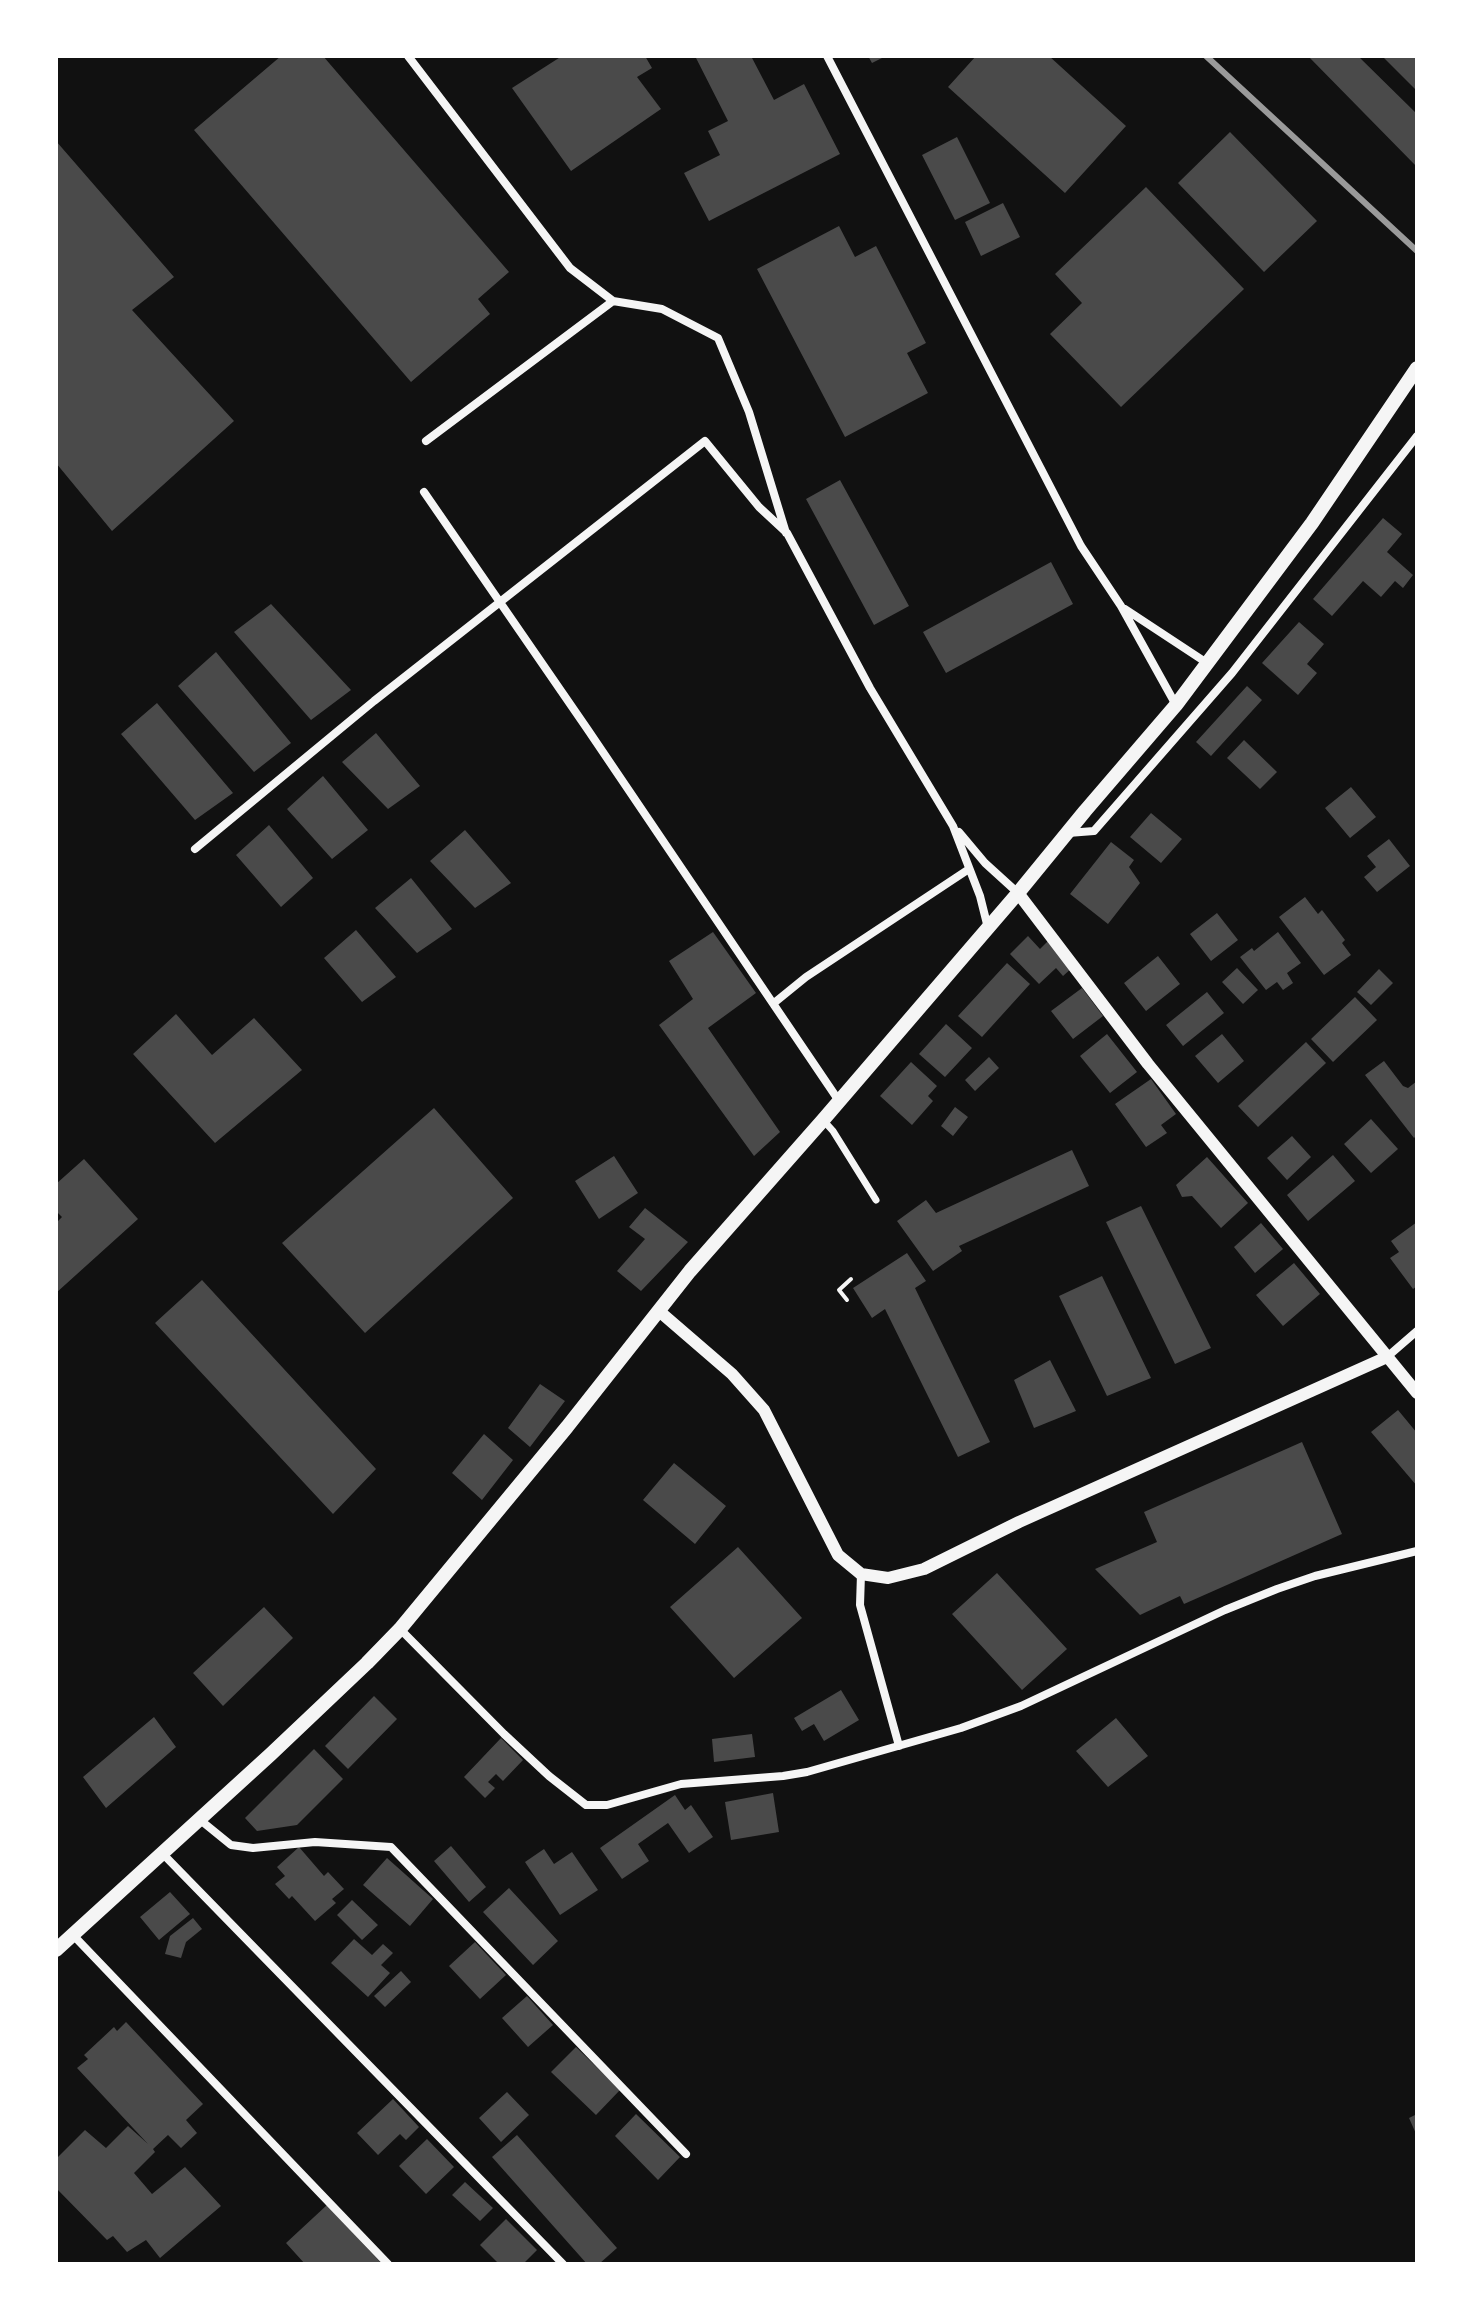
<!DOCTYPE html>
<style>
body{margin:0}
#map{position:relative;width:1473px;height:2320px;overflow:hidden;background:#111;font-family:"PT Sans",sans-serif}
canvas{display:block}
.frame{position:absolute;inset:0;border:58px solid #fff;pointer-events:none}
</style>
<div id="map">
<canvas width="1473" height="2320"></canvas>
<div class="frame"></div>
</div>
<script>
const g = document.querySelector('canvas').getContext('2d');
g.lineJoin = 'round';
function fill(path, color) {
  g.fillStyle = color;
  g.fill(path, 'evenodd');
}
function shape(rows) {
  const path = new Path2D();
  for (const r of rows) {
    path.moveTo(r[0], r[1]);
    for (let i = 2; i < r.length; i += 2) path.lineTo(r[i], r[i + 1]);
  }
  return path;
}
function trace(path, color, width, dash) {
  g.strokeStyle = color;
  g.lineWidth = width;
  g.lineCap = dash ? 'butt' : 'round';
  g.setLineDash(dash || []);
  g.stroke(path);
}
const building = shape([
 [281,56,323,56,509,272,478,299,490,314,411,382,194,130],
 [562,56,645,56,652,68,637,77,661,109,571,171,512,88],
 [695,56,751,56,774,100,804,84,840,154,709,221,684,173,720,155,708,131,728,121],
 [868,56,886,56,872,63],
 [976,56,1049,56,1126,126,1065,193,948,87],
 [1308,56,1358,56,1417,114,1417,167],
 [1382,56,1417,56,1417,91],
 [1230,132,1317,221,1264,272,1178,183],
 [957,137,990,203,955,220,922,155],
 [56,141,174,277,132,310,234,421,112,531,56,463],
 [1146,187,1244,289,1121,407,1050,334,1082,303,1055,274],
 [1003,203,1020,237,981,256,965,222],
 [839,226,855,257,876,246,926,343,907,353,928,393,845,437,757,269],
 [840,480,909,606,874,625,806,499],
 [1383,518,1402,534,1387,552,1413,575,1403,588,1395,581,1381,597,1363,581,1332,616,1313,599],
 [1051,562,1073,604,946,673,923,632],
 [271,604,351,690,311,720,234,632],
 [1299,622,1324,644,1307,664,1317,673,1298,695,1262,663],
 [216,652,291,743,254,772,178,686],
 [1247,686,1262,700,1211,756,1196,742],
 [157,703,233,793,195,820,121,734],
 [376,733,420,786,388,809,342,762],
 [1244,740,1277,772,1260,789,1227,758],
 [323,776,368,830,332,859,287,809],
 [1351,787,1376,817,1350,838,1325,808],
 [1151,813,1182,839,1161,863,1130,837],
 [269,825,313,878,281,907,236,855],
 [465,830,511,883,475,908,430,861],
 [1389,839,1410,866,1377,892,1364,877,1376,867,1367,856],
 [1111,842,1134,860,1129,867,1140,883,1108,924,1070,894],
 [411,878,452,929,417,953,375,908],
 [1305,897,1318,914,1322,910,1345,940,1342,943,1351,955,1324,975,1279,917],
 [1217,913,1238,940,1211,961,1190,934],
 [356,930,396,977,362,1002,324,958],
 [713,932,756,993,708,1028,780,1132,754,1156,659,1025,693,999,669,961],
 [1278,932,1301,963,1287,973,1293,983,1283,990,1277,982,1266,990,1240,957,1252,948,1254,951],
 [1028,936,1040,949,1048,941,1073,967,1063,976,1056,968,1039,984,1010,954],
 [1158,956,1180,984,1146,1011,1124,983],
 [1007,963,1030,984,982,1037,958,1016],
 [1237,968,1258,990,1243,1004,1222,982],
 [1379,969,1393,983,1371,1005,1357,992],
 [1082,988,1103,1016,1073,1039,1051,1011],
 [1207,992,1224,1013,1183,1046,1166,1025],
 [1355,997,1377,1020,1333,1062,1311,1039],
 [176,1014,212,1055,254,1018,302,1070,215,1143,133,1054],
 [946,1024,972,1048,945,1077,919,1054],
 [1107,1034,1137,1072,1110,1093,1080,1056],
 [1222,1034,1244,1061,1218,1083,1195,1056],
 [1306,1042,1326,1063,1258,1127,1238,1106],
 [989,1057,999,1068,975,1091,965,1080],
 [1384,1061,1403,1086,1408,1088,1417,1081,1417,1135,1414,1138,1365,1075],
 [911,1062,937,1086,928,1096,933,1101,912,1125,880,1096],
 [1151,1079,1176,1114,1161,1125,1167,1133,1146,1147,1115,1104],
 [955,1107,968,1117,953,1136,941,1126],
 [434,1108,513,1198,365,1333,282,1243],
 [1371,1119,1398,1149,1371,1173,1344,1144],
 [1292,1136,1311,1157,1287,1180,1267,1158],
 [1072,1150,1089,1186,959,1246,962,1251,933,1271,897,1221,926,1200,936,1213],
 [1333,1155,1355,1181,1308,1221,1287,1195],
 [614,1156,638,1193,599,1219,575,1181],
 [1207,1157,1248,1203,1221,1228,1192,1196,1182,1197,1176,1185],
 [84,1159,138,1219,56,1293,56,1223,62,1217,56,1211,56,1184],
 [1141,1206,1211,1348,1175,1364,1106,1222],
 [645,1208,688,1242,641,1291,617,1271,645,1239,629,1227],
 [1417,1222,1417,1286,1413,1289,1390,1258,1399,1252,1391,1241],
 [1261,1223,1283,1249,1255,1273,1234,1247],
 [907,1253,926,1281,915,1288,990,1442,958,1457,885,1309,872,1318,853,1288],
 [1294,1263,1320,1294,1283,1326,1256,1295],
 [1102,1276,1151,1378,1107,1396,1059,1296],
 [202,1280,376,1469,333,1514,155,1323],
 [1050,1360,1076,1411,1034,1428,1014,1380],
 [540,1384,565,1401,530,1447,508,1428],
 [1398,1410,1417,1433,1417,1486,1371,1432],
 [484,1434,513,1460,482,1500,452,1473],
 [1302,1442,1342,1534,1184,1604,1180,1596,1140,1615,1095,1569,1157,1542,1144,1512],
 [674,1463,726,1506,695,1544,643,1500],
 [738,1547,802,1618,734,1678,670,1607],
 [997,1573,1067,1649,1022,1690,952,1614],
 [264,1607,293,1638,223,1706,193,1673],
 [841,1690,859,1720,824,1741,814,1724,802,1731,794,1718],
 [374,1696,397,1719,348,1769,325,1746],
 [154,1717,176,1747,106,1808,83,1777],
 [1116,1718,1148,1756,1108,1787,1076,1751],
 [752,1734,755,1757,714,1762,712,1739],
 [501,1738,523,1760,503,1781,496,1774,488,1782,495,1788,485,1798,464,1777],
 [314,1749,343,1779,297,1825,257,1831,245,1818],
 [773,1793,779,1832,731,1840,725,1802],
 [675,1795,685,1810,691,1805,713,1837,689,1853,668,1823,638,1844,649,1861,622,1879,600,1848],
 [451,1846,486,1887,469,1902,434,1861],
 [299,1847,324,1876,328,1872,344,1889,332,1899,336,1903,315,1921,292,1896,289,1899,275,1884,285,1876,277,1867],
 [544,1849,554,1864,572,1852,598,1890,560,1915,525,1862],
 [387,1858,433,1899,410,1926,363,1885],
 [509,1888,558,1941,533,1965,483,1912],
 [170,1892,190,1914,159,1940,140,1917],
 [352,1900,378,1925,362,1940,337,1915],
 [193,1918,202,1929,186,1942,181,1958,165,1954,170,1936],
 [354,1939,372,1955,383,1944,393,1953,381,1965,390,1973,368,1997,331,1963],
 [475,1942,506,1975,480,1999,449,1966],
 [401,1971,411,1982,385,2007,374,1996],
 [527,1996,553,2025,528,2047,502,2018],
 [126,2022,203,2104,186,2120,197,2133,181,2148,168,2135,153,2149,155,2152,134,2173,152,2194,185,2167,221,2206,160,2258,146,2240,127,2252,113,2236,107,2240,56,2188,56,2159,85,2130,106,2148,128,2126,148,2144,77,2068,88,2059,84,2055,114,2027,117,2031],
 [576,2047,620,2090,596,2115,551,2072],
 [507,2092,529,2115,501,2142,479,2118],
 [393,2099,419,2127,406,2140,400,2134,378,2155,357,2133],
 [636,2114,680,2157,658,2180,615,2136],
 [1417,2114,1417,2136,1409,2118],
 [517,2135,617,2248,599,2264,587,2264,492,2157],
 [427,2139,454,2167,426,2194,399,2166],
 [465,2182,493,2208,480,2221,452,2195],
 [327,2205,382,2264,305,2264,286,2243],
 [506,2219,537,2250,523,2264,499,2264,480,2245]
]);
const path = shape([
 [847,1300,839,1290,851,1279]
]);
const pedestrian = shape([
 [823,1120,833,1131,876,1200]
]);
const minor = shape([
 [408,56,570,268,613,301,662,309,718,338,749,412,786,533],
 [827,56,1081,546,1121,606,1176,705],
 [426,441,613,301],
 [424,492,588,730,839,1101],
 [1125,609,1207,663],
 [959,832,985,863,1018,893],
 [1068,833,1094,831,1232,673,1417,436],
 [195,849,374,701,705,441,759,507,787,533,870,688,953,826,980,896,988,928],
 [774,1003,806,977,969,869],
 [1387,1357,1417,1331],
 [861,1574,860,1605,899,1746],
 [400,1629,504,1734,549,1776,586,1805,607,1805,681,1784,783,1776,807,1772,961,1728,1021,1706,1225,1610,1277,1589,1315,1576,1417,1551],
 [199,1819,231,1845,253,1848,315,1842,391,1847,686,2154],
 [162,1853,563,2264],
 [73,1935,388,2264]
]);
const tertiary = shape([
 [1018,893,1148,1064,1417,1393],
 [659,1311,732,1374,764,1410,838,1555,861,1574,888,1578,924,1569,1019,1522,1387,1357]
]);
const primary = shape([
 [56,1950,271,1754,367,1663,400,1629,567,1427,690,1271,823,1120,1018,893,1085,811,1176,705,1312,523,1417,368]
]);
const rail = shape([
 [1206,56,1417,251]
]);
fill(building, '#4a4a4a');
trace(path, '#f5f5f5', 4);
trace(pedestrian, '#f5f5f5', 7);
trace(minor, '#f5f5f5', 8);
trace(tertiary, '#f5f5f5', 12);
trace(primary, '#f5f5f5', 14);
trace(rail, '#9a9a9a', 6);
</script>
